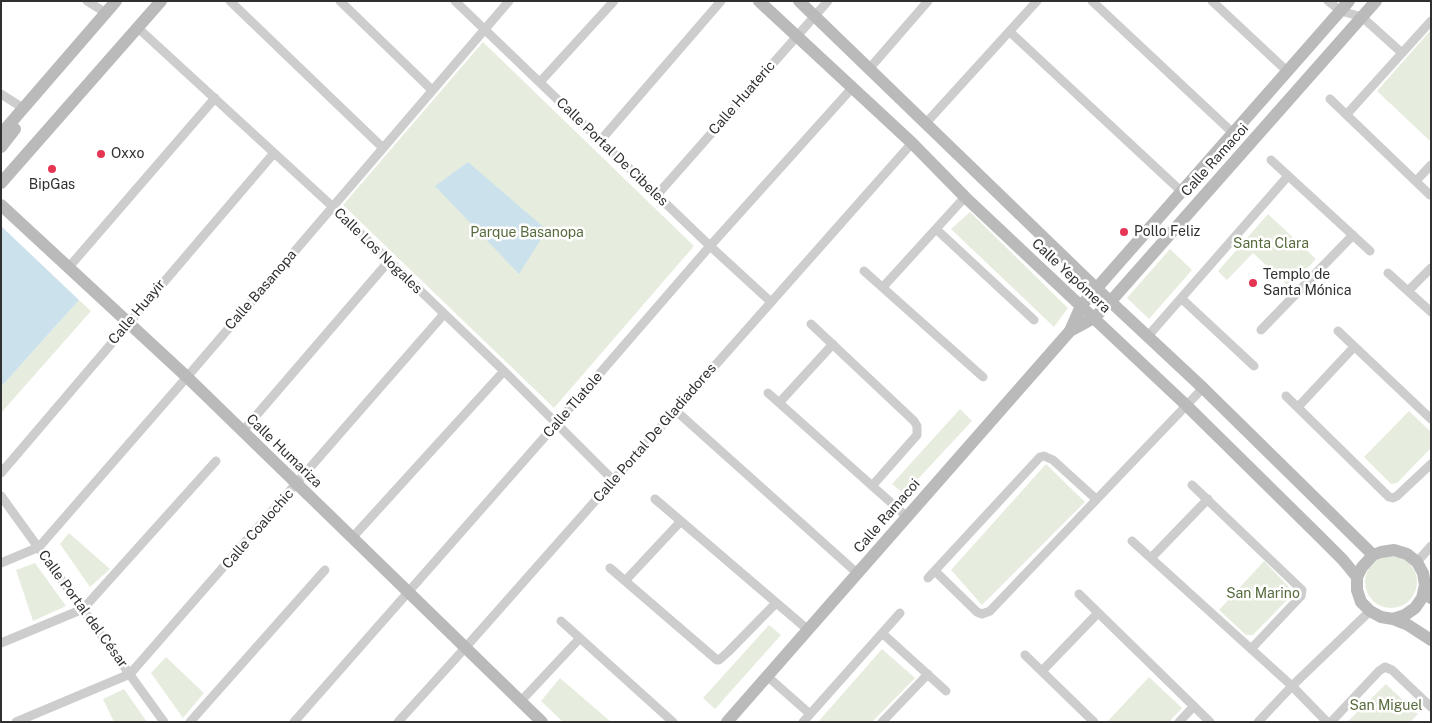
<!DOCTYPE html>
<meta charset="utf-8">
<style>
body{margin:0}
#map{position:relative;width:1432px;height:723px;overflow:hidden;background:#fff;font-family:"Public Sans",sans-serif}
canvas{display:block}
.frame{position:absolute;inset:0;border:2px solid #303030;pointer-events:none}
</style>
<div id="map">
<canvas width="1432" height="723"></canvas>
<div class="frame"></div>
</div>
<script>
const g = document.querySelector('canvas').getContext('2d');
g.lineJoin = 'round';
function fill(path, color) {
  g.fillStyle = color;
  g.fill(path, 'evenodd');
}
function shape(rows) {
  const path = new Path2D();
  for (const r of rows) {
    if (r.length === 3) {
      path.moveTo(r[0] + r[2], r[1]);
      path.arc(r[0], r[1], r[2], 0, 2 * Math.PI);
      continue;
    }
    path.moveTo(r[0], r[1]);
    for (let i = 2; i < r.length; i += 2) path.lineTo(r[i], r[i + 1]);
  }
  return path;
}
function trace(path, color, width, dash) {
  g.strokeStyle = color;
  g.lineWidth = width;
  g.lineCap = dash ? 'butt' : 'round';
  g.setLineDash(dash || []);
  g.stroke(path);
}
function drawText(font, color, halo, rows, align = 'center') {
  g.font = font + ' "Public Sans",sans-serif';
  g.lineWidth = 5;
  g.setLineDash([]);
  g.textBaseline = 'middle';
  g.strokeStyle = halo;
  g.fillStyle = color;
  for (const [text, x, y, turn = 0] of rows) {
    g.save();
    g.translate(x, y);
    g.rotate((+turn || 0) * Math.PI / 180);
    g.textAlign = isNaN(turn) ? turn : align;
    if (halo) g.strokeText(text, 0, 0);
    g.fillText(text, 0, 0);
    g.restore();
  }
}
const green = shape([
 [1430,31,1431,31,1431,142,1377,91],
 [483,42,694,246,554,408,343,205],
 [970,212,1068,308,1054,327,951,229],
 [1268,214,1316,259,1289,287,1253,253,1227,280,1218,271],
 [1170,249,1192,270,1149,319,1127,298],
 [79,300,91,311,1,413,1,387],
 [960,409,972,421,904,494,892,484],
 [1409,411,1431,432,1431,448,1397,483,1391,484,1364,457],
 [1046,464,1085,502,982,605,951,570],
 [69,533,110,569,90,587,60,544],
 [1391,582,26],
 [1264,561,1291,589,1291,596,1253,635,1246,635,1219,610],
 [35,563,66,606,33,621,16,570],
 [769,625,781,635,715,709,703,698],
 [882,649,915,678,872,722,818,722],
 [166,657,204,693,183,718,151,673],
 [1149,677,1182,708,1169,722,1107,722],
 [560,678,611,722,563,722,541,701],
 [1386,684,1418,714,1410,722,1347,722],
 [124,689,147,722,114,722,103,699]
]);
const water = shape([
 [468,162,547,230,519,274,435,186],
 [1,226,79,300,1,387]
]);
const street = shape([
 [87,1,106,13],
 [230,1,383,148],
 [340,1,432,90],
 [455,1,710,246,771,302],
 [1092,1,1233,133],
 [1212,1,1288,72],
 [1328,1,1341,11,1362,17,1402,53],
 [138,28,333,207,504,371,613,480],
 [1010,32,1182,192],
 [869,69,928,1],
 [540,82,614,1],
 [1,94,23,108],
 [1330,99,1430,195],
 [1347,114,1431,21],
 [926,123,1037,1],
 [600,141,721,1],
 [1271,160,1370,251],
 [1416,181,1431,165],
 [657,195,828,1],
 [936,229,1034,320],
 [69,267,215,98],
 [864,271,983,377],
 [1388,273,1431,312],
 [883,287,965,197],
 [1408,291,1431,268],
 [1182,299,1254,366],
 [811,324,914,421,917,426,917,435,872,486],
 [1261,330,1353,235],
 [1338,331,1431,419],
 [1148,336,1288,176],
 [768,393,906,516],
 [1286,396,1389,497,1393,498,1397,496,1431,464],
 [779,403,833,344],
 [1298,407,1354,347],
 [675,410,857,573],
 [242,432,389,261],
 [1,473,274,153],
 [1192,485,1302,590,1301,596,1251,649],
 [1,496,164,722],
 [655,499,807,629],
 [352,538,504,371],
 [1132,541,1292,686,1327,722],
 [1151,558,1208,499],
 [1417,562,1431,546],
 [1,563,39,547,187,377,509,1],
 [610,568,717,660,719,660,728,652,776,603],
 [935,571,977,612,982,614,990,611,1203,388],
 [928,578,1040,457,1044,456,1053,460,1096,499],
 [625,581,681,521],
 [1079,594,1210,722],
 [561,621,673,722],
 [882,633,946,691],
 [1,643,83,609,216,461],
 [1025,655,1094,722],
 [1042,671,1098,613],
 [767,676,810,714],
 [521,701,580,638],
 [16,722,130,674,444,314],
 [190,722,325,570],
 [294,722,556,424,710,246,852,88],
 [398,722,465,648,912,143],
 [803,722,900,613],
 [882,722,928,674],
 [1179,722,1194,706],
 [1258,722,1292,686,1370,611],
 [1331,722,1379,671,1385,667,1392,670,1431,707]
]);
const secondary = shape([
 [759,1,912,143,965,197,1186,405,1319,536,1343,560,1357,577],
 [799,1,1097,289,1203,388,1373,555],
 [1,134,116,1],
 [1,147,15,129],
 [1,183,161,1],
 [1,205,187,377,542,722],
 [1070,331,1094,318,1111,301,1376,1],
 [1425,585,1422,598,1415,608,1405,615,1393,619,1381,617,1370,611,1361,602,1357,590,1357,577,1362,567,1373,555,1381,552,1394,550,1407,554,1417,562,1423,573,1425,585,1431,598],
 [1393,619,1408,625,1431,640],
 [727,722,1070,331,1081,306,1349,1]
]);
const markers = [
 [101,154,5,"#e43552"],
 [52,169,5,"#e43552"],
 [1124,232,5,"#e43552"],
 [1253,283,5,"#e43552"]
];
const streetNames = [
 ["Calle Huateric",742,98,-49],
 ["Calle Portal De Cibeles",612,152,44],
 ["Calle Ramacoi",1215,160,-48],
 ["Calle Los Nogales",378,251,44],
 ["Calle Yepómera",1071,276,43],
 ["Calle Basanopa",261,290,-49],
 ["Calle Huayir",137,312,-50],
 ["Calle Tlatole",573,405,-49],
 ["Calle Portal De Gladiadores",655,433,-49],
 ["Calle Humariza",284,451,44],
 ["Calle Ramacoi",887,516,-49],
 ["Calle Coalochic",258,529,-49],
 ["Calle Portal del César",83,609,54]
];
const poiNames = [
 ["Oxxo",111,154],
 ["BipGas",52,185,"center"],
 ["Pollo Feliz",1134,232],
 ["Templo de",1263,275],
 ["Santa Mónica",1263,291]
];
const parkNames = [
 ["Parque Basanopa",527,233],
 ["Santa Clara",1271,244],
 ["San Marino",1263,594],
 ["San Miguel",1386,706]
];
fill(green, '#e7edde');
fill(water, '#cbe2ec');
trace(street, '#cdcdcd', 9);
trace(secondary, '#bababa', 12);
for (const [x, y, r, color] of markers) {
  const dot = new Path2D();
  dot.arc(x, y, r, 0, 2 * Math.PI);
  g.fillStyle = color;
  g.fill(dot);
  trace(dot, '#fff', 2);
}
drawText('14px', '#303030', '#fff', streetNames);
drawText('14px', '#303030', '#fff', poiNames, 'left');
drawText('14px', '#576b3d', '#fff', parkNames);
</script>
